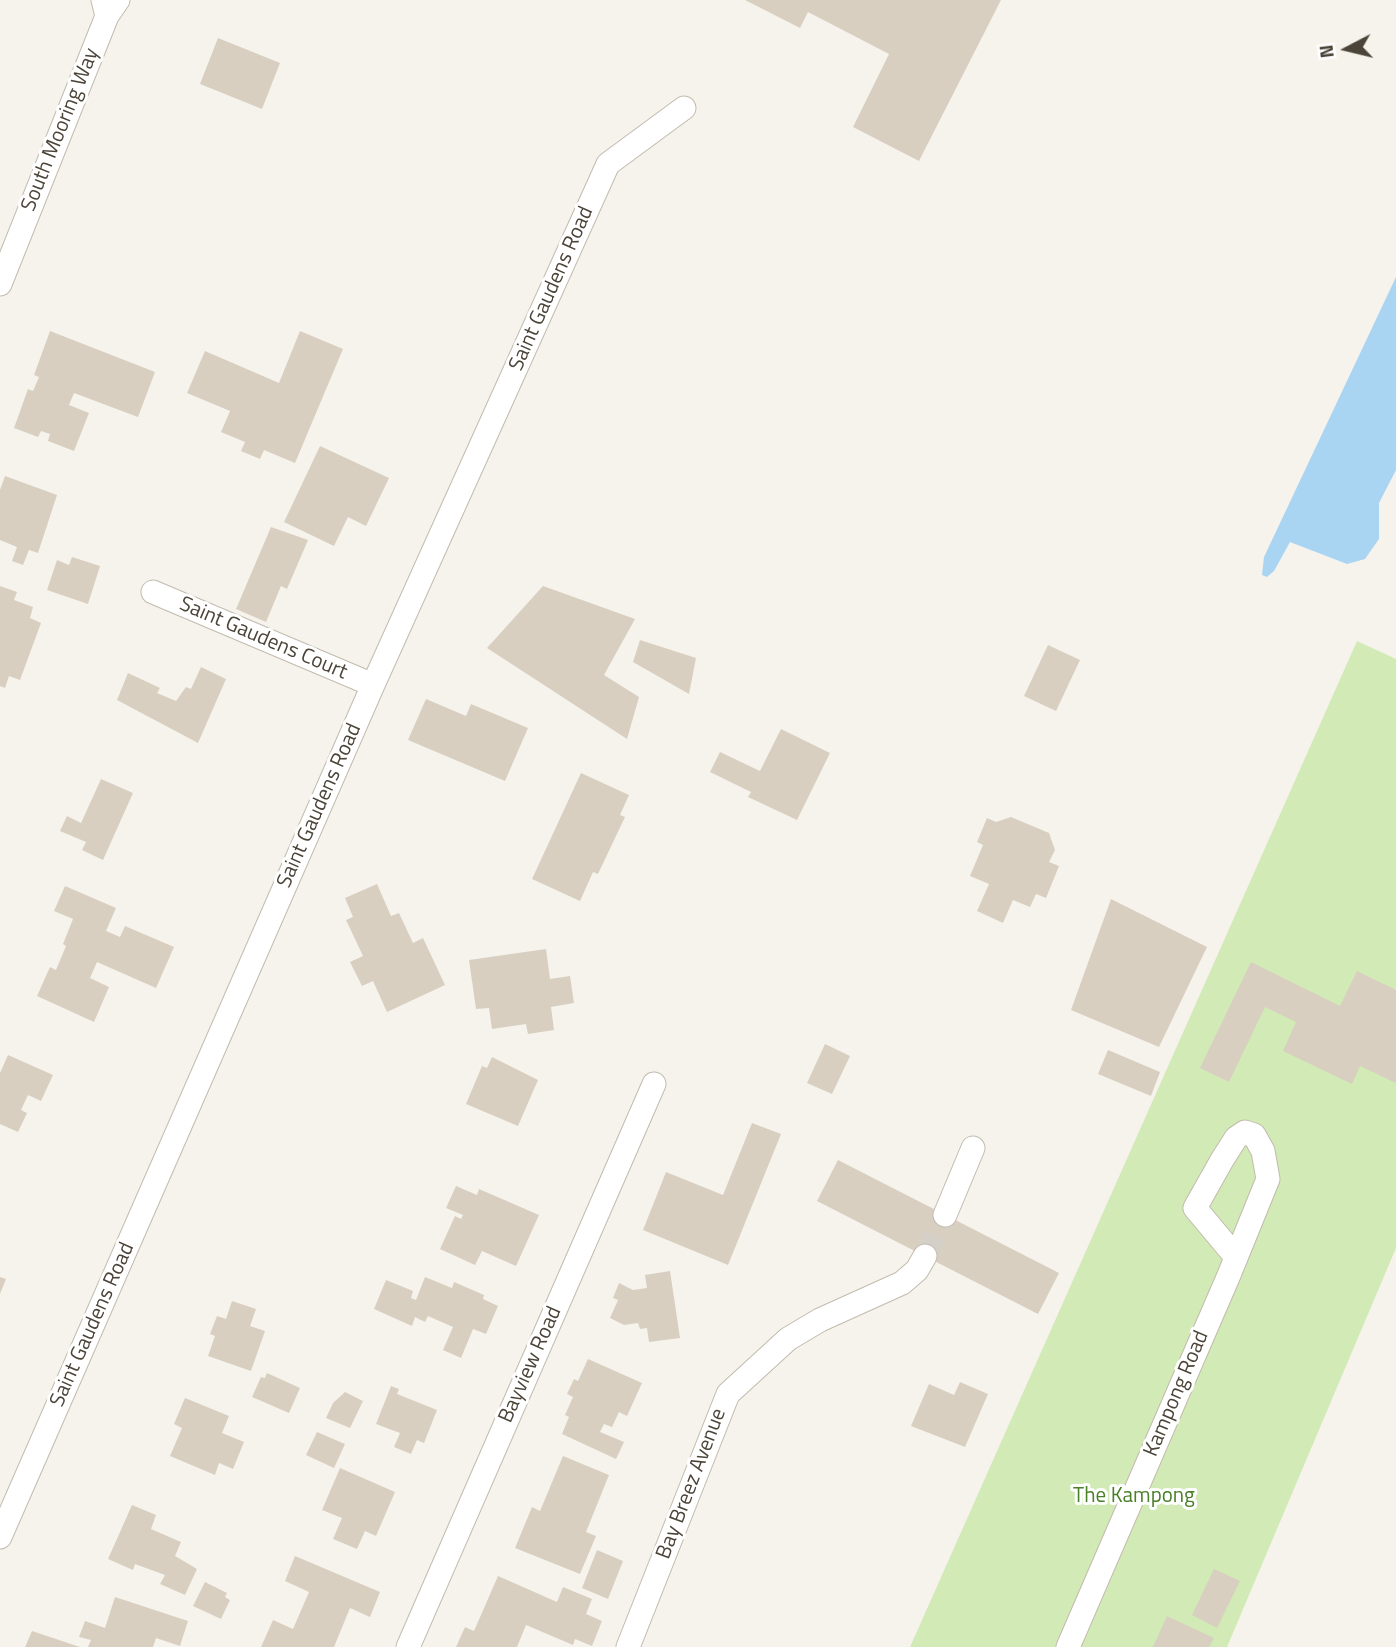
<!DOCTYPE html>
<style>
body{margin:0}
#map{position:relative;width:1396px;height:1647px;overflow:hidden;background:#f6f3ec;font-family:"Titillium Web",sans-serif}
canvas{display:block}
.north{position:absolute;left:1312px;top:14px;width:70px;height:70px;-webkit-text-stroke:5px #fff;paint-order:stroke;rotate:263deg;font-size:19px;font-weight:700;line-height:28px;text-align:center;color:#4b4439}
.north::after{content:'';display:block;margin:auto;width:24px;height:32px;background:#4b4439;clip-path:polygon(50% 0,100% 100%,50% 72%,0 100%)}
</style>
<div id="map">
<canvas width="1396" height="1647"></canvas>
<div class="north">N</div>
</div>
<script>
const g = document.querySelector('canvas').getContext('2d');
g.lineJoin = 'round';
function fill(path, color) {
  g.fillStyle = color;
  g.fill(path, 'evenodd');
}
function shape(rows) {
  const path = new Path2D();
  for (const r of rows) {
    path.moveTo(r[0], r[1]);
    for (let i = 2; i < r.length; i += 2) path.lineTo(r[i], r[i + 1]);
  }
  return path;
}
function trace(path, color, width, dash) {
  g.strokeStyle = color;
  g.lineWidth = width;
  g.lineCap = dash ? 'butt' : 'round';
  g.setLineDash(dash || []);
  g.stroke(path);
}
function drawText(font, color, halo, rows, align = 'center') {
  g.font = font + ' "Titillium Web",sans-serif';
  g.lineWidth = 6;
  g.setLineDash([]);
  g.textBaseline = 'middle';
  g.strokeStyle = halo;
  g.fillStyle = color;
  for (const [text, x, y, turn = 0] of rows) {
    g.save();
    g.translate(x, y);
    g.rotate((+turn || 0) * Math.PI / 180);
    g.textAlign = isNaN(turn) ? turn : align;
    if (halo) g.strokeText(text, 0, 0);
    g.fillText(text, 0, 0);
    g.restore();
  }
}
const green = shape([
 [1357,641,1396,659,1396,1248,1227,1647,910,1647]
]);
const water = shape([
 [1396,277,1396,470,1379,503,1379,539,1365,559,1347,564,1290,542,1274,571,1267,577,1262,575,1264,557]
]);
const building = shape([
 [745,0,1001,0,919,161,853,127,889,54,808,12,800,28],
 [218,38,280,63,262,109,200,84],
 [50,331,155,372,138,417,74,393,69,405,89,413,74,451,48,441,50,434,41,431,38,437,14,428,28,389,33,391,39,377,34,375],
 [300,331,343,349,295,463,264,450,260,459,241,451,245,442,221,432,230,411,187,393,205,351,279,383],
 [320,446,389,478,366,526,348,517,334,546,284,522],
 [5,476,57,495,38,553,29,550,23,565,12,561,17,547,0,540,0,490],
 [271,527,308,540,287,589,281,586,266,622,236,609],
 [72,557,100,566,88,604,47,590,57,560,69,565],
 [0,586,17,592,14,600,33,607,30,618,41,623,20,680,9,676,5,688,0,686],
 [543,586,635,619,604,675,639,697,627,739,487,648],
 [640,640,696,658,689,694,633,662],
 [1048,645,1080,660,1056,711,1024,696],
 [201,667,226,679,198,743,117,700,128,673,160,688,157,693,176,701,186,687,191,689],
 [426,699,466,716,471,704,528,728,505,781,408,740],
 [781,729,830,753,797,820,748,797,751,792,710,772,720,752,760,771],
 [581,773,629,795,620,815,625,817,598,874,593,872,580,901,532,879],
 [101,779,133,793,103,860,82,850,86,842,60,831,67,816,81,823],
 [1011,817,1049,833,1055,850,1049,862,1059,866,1046,898,1036,894,1030,907,1013,900,1003,923,977,911,989,884,970,876,983,845,977,842,987,818,996,822],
 [377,884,391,916,399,913,413,943,423,938,445,985,387,1012,373,981,362,986,350,962,363,956,346,920,353,917,345,898],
 [65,886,116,908,106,931,120,937,125,926,174,947,156,988,97,962,90,978,109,987,94,1022,37,996,50,967,56,970,66,946,63,944,73,919,54,911],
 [1111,899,1207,947,1159,1047,1071,1010],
 [546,949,550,979,570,976,574,1003,551,1007,554,1030,528,1034,526,1024,492,1029,489,1008,476,1009,469,960],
 [1251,962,1340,1006,1357,971,1396,990,1396,1083,1360,1066,1352,1084,1283,1051,1296,1022,1265,1007,1229,1082,1200,1068],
 [825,1044,850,1056,832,1094,807,1083],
 [1108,1050,1160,1072,1151,1096,1098,1074],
 [8,1055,53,1075,41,1101,28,1095,21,1110,27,1113,18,1132,0,1124,0,1073],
 [492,1057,538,1080,518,1126,466,1104,482,1066,487,1068],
 [752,1123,781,1134,728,1265,643,1230,666,1172,723,1195],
 [838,1160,1059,1273,1038,1314,817,1201],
 [456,1186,477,1195,479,1189,539,1215,516,1266,482,1251,475,1265,440,1249,455,1216,461,1219,463,1215,446,1208],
 [670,1271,680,1338,649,1342,647,1328,640,1329,638,1323,624,1325,610,1318,618,1300,613,1298,619,1283,633,1290,647,1288,645,1275],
 [0,1277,6,1279,0,1294],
 [425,1277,452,1288,454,1282,484,1295,483,1299,498,1306,486,1334,473,1329,461,1358,443,1350,453,1327,428,1316,425,1322,415,1317,412,1326,374,1309,386,1280,413,1291,411,1298,416,1300],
 [232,1301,256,1309,250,1326,265,1331,251,1371,208,1356,215,1336,210,1334,217,1316,226,1319],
 [588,1359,642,1383,627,1416,619,1412,612,1427,604,1424,600,1432,624,1442,616,1459,562,1434,569,1417,565,1415,573,1397,567,1394,574,1379,578,1381],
 [267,1373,300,1388,289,1413,252,1397,261,1377,265,1378],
 [960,1382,988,1394,965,1447,911,1426,929,1384,954,1395],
 [391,1386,399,1389,397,1394,437,1410,424,1443,417,1440,411,1454,394,1447,400,1433,376,1424],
 [345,1392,363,1401,350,1428,326,1418,333,1403],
 [185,1398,229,1416,222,1433,244,1442,233,1469,219,1463,215,1475,170,1456,182,1428,174,1424],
 [317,1432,345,1444,334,1468,306,1455],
 [563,1456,609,1475,586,1532,596,1536,580,1574,515,1548,532,1507,540,1511],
 [340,1468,395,1492,376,1536,365,1531,357,1549,333,1539,342,1518,322,1510],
 [132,1505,156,1515,151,1529,181,1542,175,1556,197,1569,185,1595,160,1584,165,1575,135,1564,133,1570,108,1559],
 [597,1550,623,1561,608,1599,582,1588],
 [295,1556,380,1592,370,1617,350,1608,334,1647,261,1647,273,1620,293,1629,309,1592,285,1581],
 [1214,1569,1240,1581,1217,1628,1192,1615],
 [498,1576,557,1602,563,1587,592,1599,586,1614,602,1621,592,1646,575,1639,573,1645,526,1625,517,1647,456,1647,465,1627,474,1631],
 [205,1582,227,1593,225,1597,230,1600,221,1619,193,1606],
 [115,1597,188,1621,180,1646,156,1638,153,1647,88,1647,91,1640,79,1637,85,1621,105,1628],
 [1167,1616,1214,1638,1209,1647,1153,1647],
 [32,1631,80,1647,25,1647]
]);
const minorTunnel = shape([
 [925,1256,945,1215]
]);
const minor = shape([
 [103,0,107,16,118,0],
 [0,284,107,16],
 [153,592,373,685],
 [945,1215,973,1148],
 [0,1537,373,685,608,164,684,108],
 [408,1647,654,1084],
 [628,1647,728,1394,788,1339,820,1320,902,1283,917,1270,925,1256],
 [1068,1647,1229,1275,1268,1179,1263,1151,1254,1135,1245,1132,1236,1138,1222,1160,1195,1208,1236,1257]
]);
const streetNames = [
 ["South Mooring Way",61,130,-68],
 ["Saint Gaudens Road",552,289,-66],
 ["Saint Gaudens Court",263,639,23],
 ["Saint Gaudens Road",320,806,-66],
 ["Saint Gaudens Road",93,1325,-66],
 ["Bayview Road",531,1365,-66],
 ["Kampong Road",1177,1394,-67],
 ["Bay Breez Avenue",692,1484,-69]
];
const parkNames = [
 ["The Kampong",1134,1497]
];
fill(green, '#d2eab5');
fill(water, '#a9d4f2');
fill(building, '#d8cfc1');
trace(minorTunnel, '#d4d0c8', 23, [23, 11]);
trace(minor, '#c2bbae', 25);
trace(minor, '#fff', 23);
drawText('21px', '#4b4439', '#fff', streetNames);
drawText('21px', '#4a7f2a', '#fff', parkNames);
</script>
